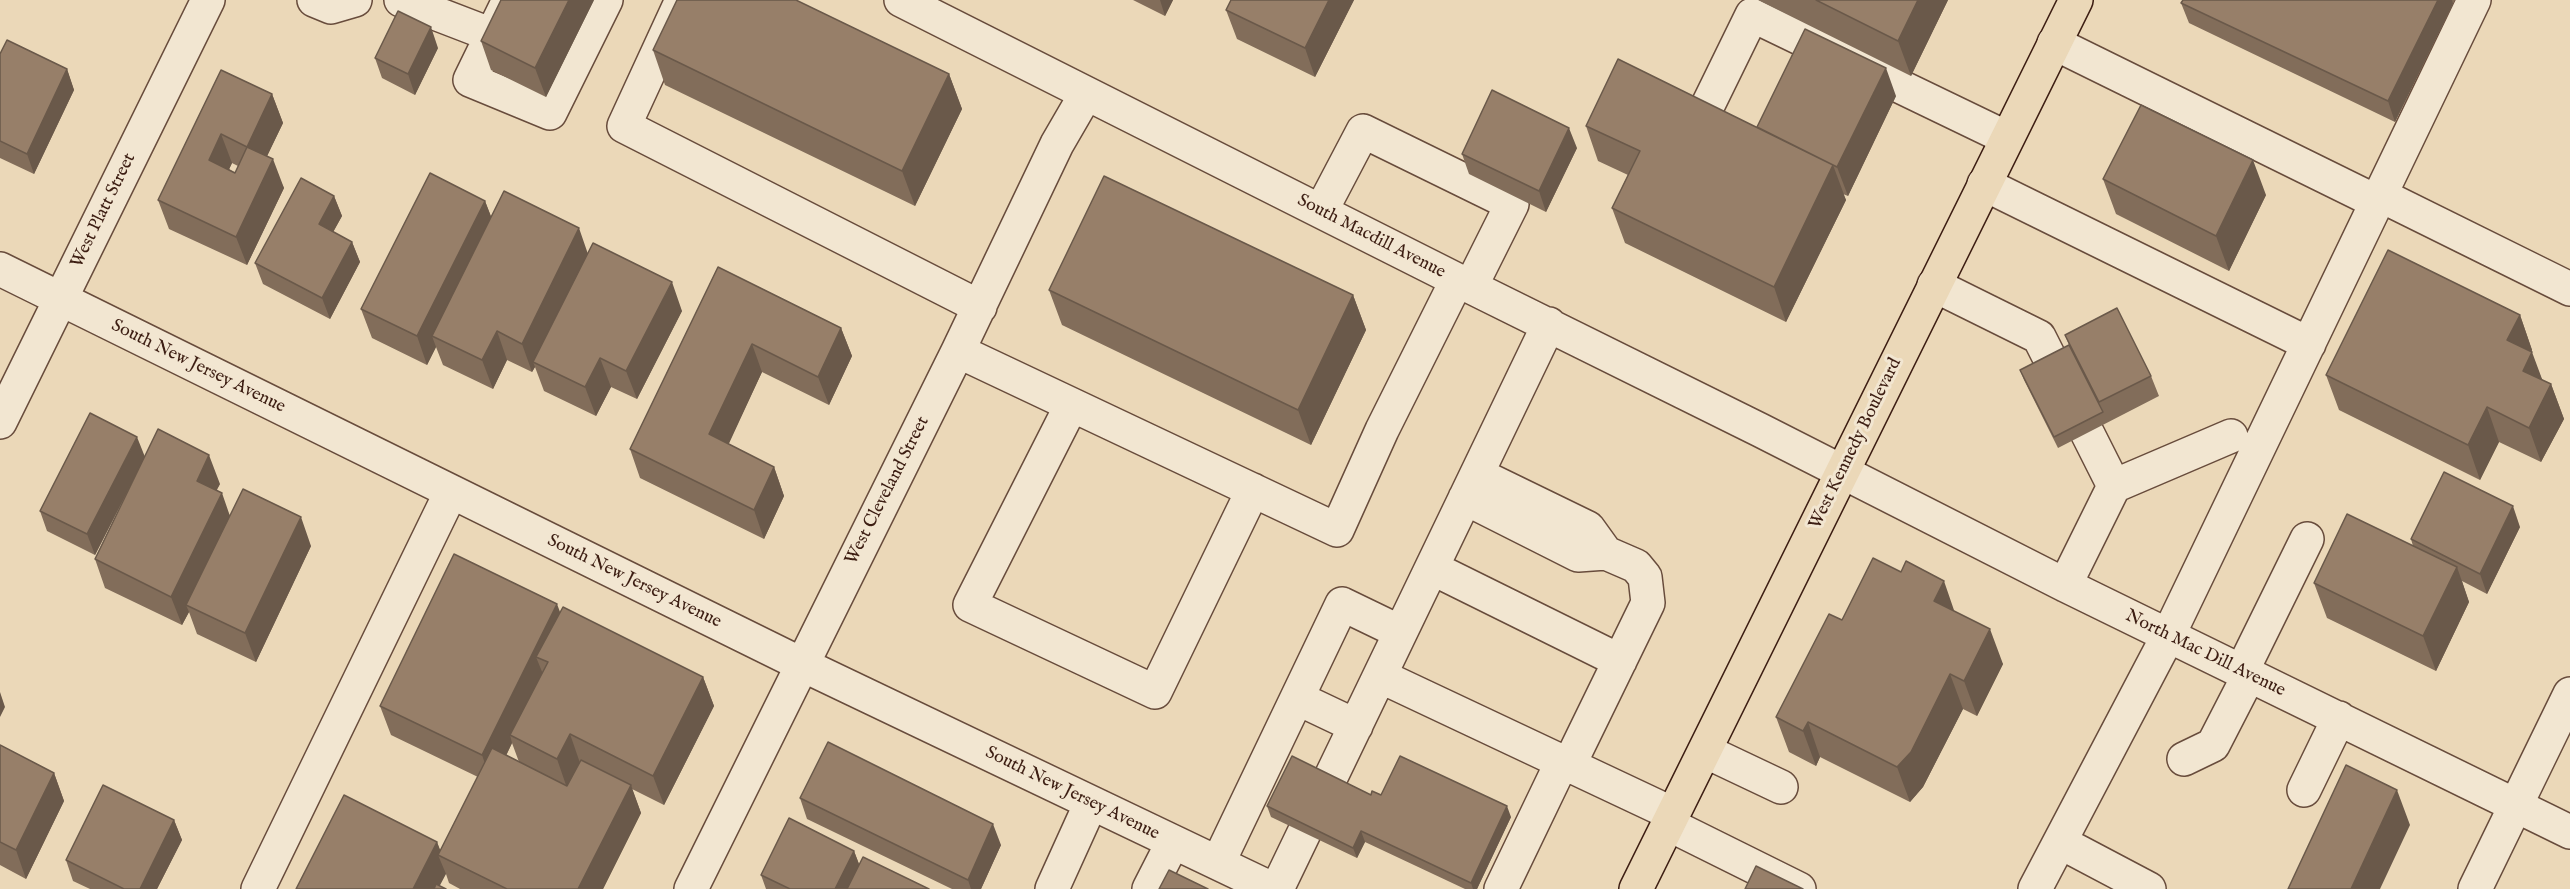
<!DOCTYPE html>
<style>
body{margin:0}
canvas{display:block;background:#ebd8b8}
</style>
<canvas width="2570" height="889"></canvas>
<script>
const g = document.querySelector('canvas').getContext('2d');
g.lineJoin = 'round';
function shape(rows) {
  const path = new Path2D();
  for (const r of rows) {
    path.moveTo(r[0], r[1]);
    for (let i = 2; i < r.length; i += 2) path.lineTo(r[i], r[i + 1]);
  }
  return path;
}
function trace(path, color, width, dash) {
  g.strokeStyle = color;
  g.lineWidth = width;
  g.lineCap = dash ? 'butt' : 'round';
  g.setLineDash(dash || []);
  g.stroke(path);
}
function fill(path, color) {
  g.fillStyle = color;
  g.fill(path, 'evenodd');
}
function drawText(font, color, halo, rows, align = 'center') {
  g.font = font + ' "IM FELL English",serif';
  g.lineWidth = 6;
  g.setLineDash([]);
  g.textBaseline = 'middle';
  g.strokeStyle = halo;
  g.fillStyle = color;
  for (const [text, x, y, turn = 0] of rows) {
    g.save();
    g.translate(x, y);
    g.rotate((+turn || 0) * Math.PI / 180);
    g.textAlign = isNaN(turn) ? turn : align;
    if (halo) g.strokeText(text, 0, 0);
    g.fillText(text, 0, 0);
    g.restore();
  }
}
const minor = shape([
 [314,0,331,7,355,0],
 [401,0,492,35],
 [509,0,470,80,550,113,606,0],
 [682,0,624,126,980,307],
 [901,0,1457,280,1760,430,2065,585,2570,832],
 [2054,43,2377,202],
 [1707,107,1752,15,2007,138],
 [1984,184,2309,344],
 [2380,195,2570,289],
 [1321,211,1363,131,1512,204,1471,286],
 [0,269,801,664,1272,889],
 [1934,285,2039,337,2114,486],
 [958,351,1337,530,1382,430,1457,280],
 [1071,406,970,605,1155,692,1253,490],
 [0,422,208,0],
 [1477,474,1588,528,1606,553],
 [1465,498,1578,555,1606,553,1636,566,1645,577,1648,603,1569,765],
 [1432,568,1620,661],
 [2065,585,2114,486,2231,436],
 [2242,671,2307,539],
 [1380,676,1673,814],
 [1297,698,1356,726],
 [1705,751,1781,787],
 [2184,759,2213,745,2249,675],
 [2304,790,2339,718],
 [1668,824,1799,889],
 [2060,842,2149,889],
 [1218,863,1342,604,1400,632],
 [258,889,451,492],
 [691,889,958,351,1057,144,1086,94],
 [1052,889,1091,803],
 [1149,889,1173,842],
 [1277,889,1549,324],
 [1501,889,1562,762],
 [2035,889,2168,636,2474,0],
 [2475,889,2570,694]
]);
const major = shape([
 [1636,889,2076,0]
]);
const wall = shape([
 [594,0,546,97,491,70,481,41],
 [1133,0,1173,0,1165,16],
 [1231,0,1354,0,1315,77,1237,39,1226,10],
 [1758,0,1948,0,1911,76],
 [2183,0,2455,0,2395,122,2189,23,2181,3],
 [438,48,415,95,382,78,375,58],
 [653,50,949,74,962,109,915,206,665,85],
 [0,54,67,69,74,90,34,174,0,158],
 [221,70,272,94,283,123,267,156,284,188,247,265,169,229,158,200],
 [232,163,238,166,235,173,229,169],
 [1896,96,1848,196,1843,194,1846,200,1786,322,1625,243,1612,208,1628,175,1598,161,1586,126,1757,127],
 [1577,148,1546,212,1469,174,1462,154],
 [2103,179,2266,195,2229,271,2116,214],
 [334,196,342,216,333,232,352,242,360,262,330,319,263,284,255,263],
 [485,201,491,217,588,253,682,311,637,399,611,387,596,416,544,391,535,367,532,372,507,360,493,389,443,365,436,347,427,365,372,338,361,309],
 [718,267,841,328,852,356,829,405,762,372,728,444,774,467,784,496,764,539,640,478,630,449],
 [1049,290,1353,295,1366,330,1311,445,1062,325],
 [2520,315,2532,350,2531,352,2542,380,2551,384,2564,419,2541,462,2499,442,2480,480,2339,410,2326,375],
 [2065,335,2151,376,2159,396,2058,448,2024,380,2020,370,2069,345],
 [145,457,95,555,47,531,40,511],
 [220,484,216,490,230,516,311,546,256,662,197,634,189,612,182,625,105,588,95,559],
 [2520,527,2487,594,2462,581,2469,602,2436,671,2327,618,2314,583,2413,546,2411,539],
 [1955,611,2003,664,1977,716,1963,709,1923,787,1910,802,1820,757,1816,766,1789,752,1776,717,1842,620],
 [560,612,703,677,714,706,664,805,632,789,641,813,603,889,460,889,449,883,446,874,296,889,437,842,440,851,478,777,391,735,380,706],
 [512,743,519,762,506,756],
 [0,745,54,773,64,801,26,879,0,865],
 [1371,795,1381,795,1511,817,1477,889,1465,889,1365,842,1357,858,1271,817,1267,806],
 [800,798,1001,845,981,889,952,889,807,819],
 [174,820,182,840,157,889,90,889,73,881,66,860],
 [854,851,859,864,929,889,766,889,761,875]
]);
const shadedWall = shape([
 [569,0,594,0,546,97,535,68],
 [1160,0,1173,0,1165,16],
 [1329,0,1354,0,1315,77,1305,48],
 [1918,0,1948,0,1911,76,1898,41],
 [2438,0,2452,0,2453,4,2395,122,2388,101],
 [431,27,438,48,415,95,408,74],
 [1886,68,1896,96,1848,196,1837,167],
 [67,69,74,90,34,174,27,154],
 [949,74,962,109,915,206,902,171],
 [272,94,283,123,258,175,247,147],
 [1569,128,1577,148,1546,212,1539,191],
 [221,134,232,163,220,189,209,160],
 [273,159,284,188,247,265,236,237],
 [2253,160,2266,195,2229,271,2216,236],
 [1833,165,1846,200,1786,322,1774,287],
 [334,196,342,216,326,245,319,224],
 [485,201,496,229,432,336,436,347,427,365,417,336],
 [579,228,589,257,533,362,535,367,532,372,522,344],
 [352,242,360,262,330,319,322,298],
 [672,282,682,311,637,399,626,371],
 [1353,295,1366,330,1311,445,1298,410],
 [2520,315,2532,350,2520,375,2507,340],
 [841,328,852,356,829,405,818,377],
 [497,331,507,360,493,389,482,360],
 [752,344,762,372,720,463,709,434],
 [2532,352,2545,387,2523,371],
 [600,358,611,387,596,416,585,387],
 [2551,384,2564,419,2541,462,2529,428],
 [2487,407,2499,442,2480,480,2468,445],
 [137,437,145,457,95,555,87,534],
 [209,455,220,484,207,509,197,481],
 [774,467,784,496,764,539,754,510],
 [222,493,232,522,186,605,189,612,182,625,171,597],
 [2513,506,2520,527,2487,594,2480,574],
 [301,517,311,546,256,662,245,633],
 [2457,567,2469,602,2436,671,2423,636],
 [1944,581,1956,616,1934,601],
 [557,604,568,633,548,662,536,657,545,679,510,735,512,743,492,784,482,755],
 [1990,629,2003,664,1977,716,1964,681],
 [1950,674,1963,709,1923,787,1910,802,1897,767],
 [703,677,714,706,664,805,653,776],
 [0,692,5,707,0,717],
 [1808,722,1820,757,1816,766,1803,731],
 [570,734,580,763,567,788,557,759],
 [54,773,64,801,26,879,16,850],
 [631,785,641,813,603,889,578,889],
 [2397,790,2410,825,2380,889,2351,889],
 [1507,806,1511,817,1477,889,1473,889,1471,883],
 [174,820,182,840,157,889,140,889],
 [993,824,1001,845,981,889,971,889,968,880],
 [1361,831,1365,842,1357,858,1353,848],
 [437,842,443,857,438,855,446,874,438,889,413,889],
 [854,851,862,872,853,889,835,889]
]);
const building = shape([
 [501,0,569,0,535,68,481,41,501,0],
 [677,0,796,0,949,74,902,171,653,50,677,0],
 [1231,0,1329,0,1305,48,1226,10,1231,0],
 [1816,0,1918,0,1898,41,1816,0],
 [2183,0,2438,0,2388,101,2181,3,2183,0],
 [398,11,431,27,408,74,375,58,398,11],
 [1805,29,1886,68,1837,167,1757,127,1805,29],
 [7,40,67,69,27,154,0,141,0,54,7,40],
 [1618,59,1833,165,1774,287,1612,208,1640,151,1586,126,1618,59],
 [221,70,272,94,247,147,221,134,209,160,235,173,247,147,273,159,236,237,158,200,221,70],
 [1492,90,1569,128,1539,191,1462,154,1492,90],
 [2141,105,2253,160,2216,236,2103,179,2141,105],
 [430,173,485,201,417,336,361,309,430,173],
 [1104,176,1353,295,1298,410,1049,290,1104,176],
 [301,178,334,196,319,224,352,242,322,298,255,263,301,178],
 [504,191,579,228,522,344,497,331,482,360,432,336,504,191],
 [593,243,672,282,626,371,600,358,585,387,533,362,593,243],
 [2388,250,2520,315,2507,340,2532,352,2523,371,2551,384,2529,428,2487,407,2468,445,2326,375,2388,250],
 [718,267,841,328,818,377,752,344,709,434,774,467,754,510,630,449,718,267],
 [2117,308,2151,376,2099,402,2065,335,2117,308],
 [2069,345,2103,412,2054,437,2020,370,2069,345],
 [90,413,137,437,87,534,40,511,90,413],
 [158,429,209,455,197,481,222,493,171,597,95,559,158,429],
 [2444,472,2513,506,2480,574,2411,539,2444,472],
 [243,489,301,517,245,633,186,605,243,489],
 [2347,514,2457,567,2423,636,2314,583,2347,514],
 [454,554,557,604,482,755,380,706,454,554],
 [1873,558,1901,572,1906,561,1944,581,1934,601,1990,629,1964,681,1950,674,1911,752,1897,767,1808,722,1803,731,1776,717,1829,614,1842,620,1873,558],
 [563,607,703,677,653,776,570,734,557,759,510,735,548,662,536,657,563,607],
 [828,742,993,824,968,880,800,798,828,742],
 [0,745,54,773,16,850,0,842,0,745],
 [492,748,567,786,581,760,631,785,578,889,507,889,438,855,492,748],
 [1292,756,1371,795,1372,791,1381,795,1400,756,1507,806,1471,883,1361,831,1353,848,1267,806,1292,756],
 [2346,765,2397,790,2351,889,2288,889,2346,765],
 [103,785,174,820,140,889,124,889,66,860,103,785],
 [344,795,437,842,413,889,296,889,344,795],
 [789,818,854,851,835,889,790,889,761,875,789,818],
 [863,857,929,889,847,889,863,857],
 [1756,866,1803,889,1745,889,1756,866],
 [1169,870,1208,889,1159,889,1169,870],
 [436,884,446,889,434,889,436,884]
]);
const streetNames = [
 ["West Platt Street",104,211,-64],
 ["South Macdill Avenue",1371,237,27],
 ["South New Jersey Avenue",198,367,26],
 ["West Kennedy Boulevard",1856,444,-64],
 ["West Cleveland Street",888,491,-63],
 ["South New Jersey Avenue",634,582,26],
 ["North Mac Dill Avenue",2205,654,26],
 ["South New Jersey Avenue",1072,794,26]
];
trace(minor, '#684c3c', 36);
trace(major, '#3d1e13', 36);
trace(minor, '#f2e6d1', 33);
trace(major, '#ebd8b8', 33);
fill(wall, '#826d5a');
fill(shadedWall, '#6a594a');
fill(building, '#977f69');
trace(building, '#6a594a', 1.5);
drawText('18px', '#3d1e13', '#f2e6d1', streetNames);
</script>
